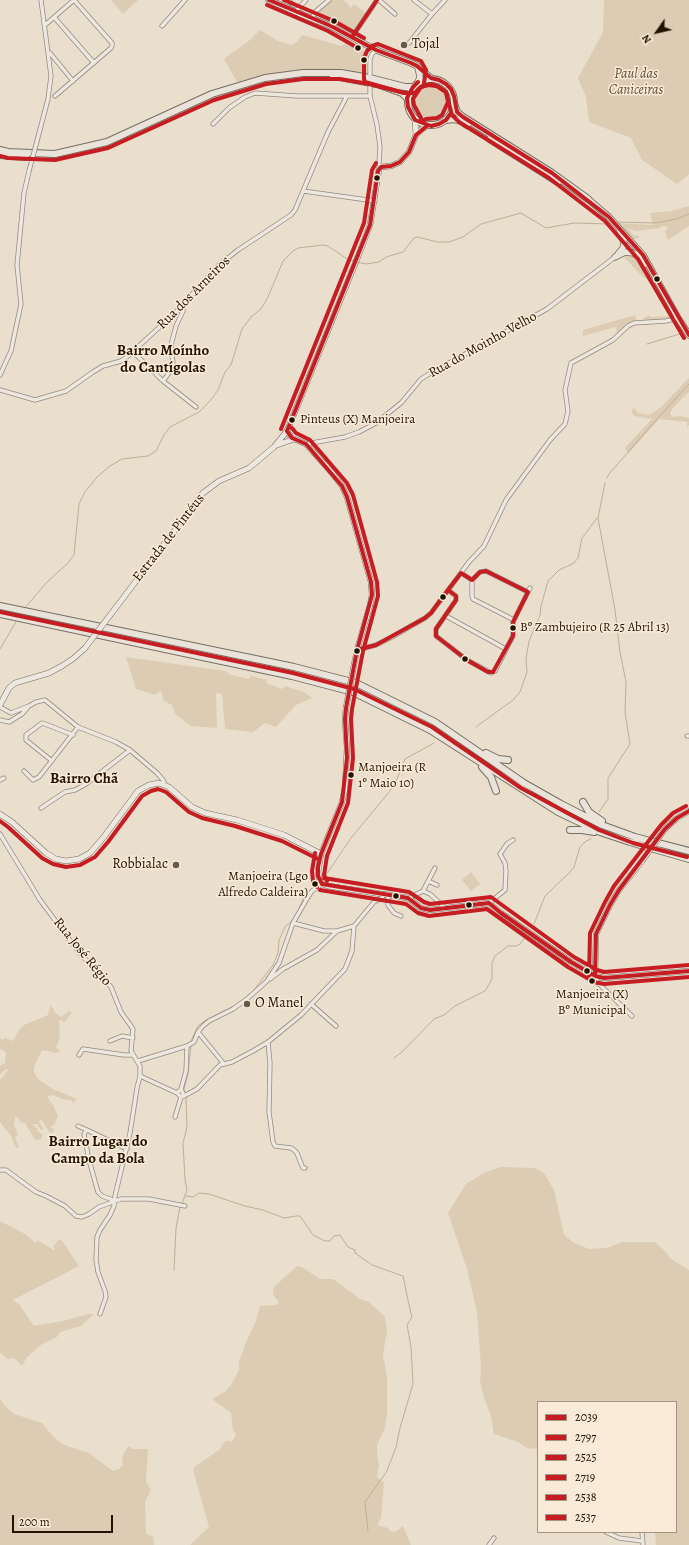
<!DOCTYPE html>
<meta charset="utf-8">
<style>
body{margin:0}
#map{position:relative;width:689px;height:1545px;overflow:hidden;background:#eadecd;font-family:Alegreya,serif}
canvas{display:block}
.legend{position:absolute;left:537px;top:1401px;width:140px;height:132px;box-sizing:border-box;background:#f9ebd7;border:1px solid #a39581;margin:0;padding:5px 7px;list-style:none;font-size:12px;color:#221301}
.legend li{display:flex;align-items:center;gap:8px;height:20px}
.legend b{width:20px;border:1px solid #a39581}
.north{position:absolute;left:637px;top:12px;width:40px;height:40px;-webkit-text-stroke:3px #f9ebd7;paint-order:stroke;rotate:236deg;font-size:11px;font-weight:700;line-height:16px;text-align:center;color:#221301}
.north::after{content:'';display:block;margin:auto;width:14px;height:18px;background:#221301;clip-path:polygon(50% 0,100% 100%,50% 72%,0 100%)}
.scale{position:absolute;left:12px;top:1515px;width:101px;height:18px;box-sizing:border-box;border:2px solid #221301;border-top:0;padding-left:5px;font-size:12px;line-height:14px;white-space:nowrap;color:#221301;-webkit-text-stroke:3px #f9ebd7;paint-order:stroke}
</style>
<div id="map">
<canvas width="689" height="1545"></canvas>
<ul class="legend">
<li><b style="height:5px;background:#c61d23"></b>2039</li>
<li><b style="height:5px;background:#c61d23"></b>2797</li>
<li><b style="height:5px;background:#c61d23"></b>2525</li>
<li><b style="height:5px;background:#c61d23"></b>2719</li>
<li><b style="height:5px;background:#c61d23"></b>2538</li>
<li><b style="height:5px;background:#c61d23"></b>2537</li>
</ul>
<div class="north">N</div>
<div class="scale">200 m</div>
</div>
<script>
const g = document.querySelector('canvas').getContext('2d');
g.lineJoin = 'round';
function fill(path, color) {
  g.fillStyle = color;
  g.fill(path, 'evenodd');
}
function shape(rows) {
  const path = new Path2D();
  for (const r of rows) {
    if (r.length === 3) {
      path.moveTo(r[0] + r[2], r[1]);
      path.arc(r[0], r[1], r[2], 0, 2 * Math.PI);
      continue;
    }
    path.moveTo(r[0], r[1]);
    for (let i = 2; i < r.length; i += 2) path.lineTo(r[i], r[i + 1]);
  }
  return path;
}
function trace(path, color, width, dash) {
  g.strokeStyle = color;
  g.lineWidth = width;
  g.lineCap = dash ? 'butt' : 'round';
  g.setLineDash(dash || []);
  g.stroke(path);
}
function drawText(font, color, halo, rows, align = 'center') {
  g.font = font + ' Alegreya,serif';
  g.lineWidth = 3;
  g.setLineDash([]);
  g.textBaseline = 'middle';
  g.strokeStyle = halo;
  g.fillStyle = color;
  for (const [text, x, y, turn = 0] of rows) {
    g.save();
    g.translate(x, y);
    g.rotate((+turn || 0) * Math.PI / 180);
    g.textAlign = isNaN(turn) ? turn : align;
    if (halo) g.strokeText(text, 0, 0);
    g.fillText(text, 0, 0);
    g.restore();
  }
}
const green = shape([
 [111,0,138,0,123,14],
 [332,0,344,0,351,8,354,4,366,13,352,32,319,17,319,11],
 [604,0,689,0,689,174,677,184,642,160,631,138,589,122,586,97,578,78,603,32],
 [260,30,278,41,292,45,297,42,302,35,342,46,349,40,367,52,367,75,308,70,278,73,237,82,224,59,250,40],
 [431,102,19],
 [689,206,689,226,668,240,665,232,668,227,662,226,660,228,636,231,628,228,633,235,639,236,639,238,633,239,618,225,619,223,653,225,650,213,671,211],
 [630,254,639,259,649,272,672,313,671,317,666,320,645,321,642,319,649,315,650,317,669,316,670,314,664,301,651,282,641,275,622,255],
 [635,315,637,321,628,323,617,334,616,327,583,336,583,330],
 [689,378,689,392,673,408,670,413,672,417,681,416,689,418,689,425,687,427,687,422,659,419,628,454,625,448,652,419,635,416,631,412,634,407,638,413,649,415,653,413,661,407],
 [126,657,225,671,231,675,249,679,251,676,267,680,266,683,282,689,285,686,304,692,312,698,296,705,276,727,265,723,253,732,225,729,222,694,216,693,217,728,191,726,175,714,172,705,164,701,161,691,155,695,136,689],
 [471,872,480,884,471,891,462,880],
 [50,1006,54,1009,54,1012,61,1017,69,1011,72,1012,65,1022,59,1020,60,1037,56,1048,61,1051,56,1053,42,1050,34,1067,34,1072,38,1079,53,1089,77,1099,73,1103,71,1100,62,1099,53,1095,49,1096,47,1097,53,1105,58,1116,54,1125,50,1127,54,1129,52,1133,49,1132,44,1123,41,1119,39,1122,44,1130,41,1130,37,1124,32,1124,37,1129,37,1131,43,1134,41,1139,35,1140,25,1123,20,1122,17,1117,15,1117,14,1125,18,1134,17,1136,15,1137,19,1148,17,1148,14,1144,11,1136,0,1122,0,1080,8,1070,6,1069,0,1075,0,1066,5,1063,6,1052,0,1049,0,1038,2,1040,5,1038,13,1041,19,1030,24,1025,48,1015],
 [500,1167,535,1168,544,1173,554,1190,564,1235,574,1243,589,1249,607,1248,622,1242,655,1242,665,1251,671,1259,689,1270,689,1545,656,1545,655,1532,676,1532,676,1402,538,1402,538,1449,527,1448,518,1442,494,1434,491,1416,485,1401,480,1381,481,1367,477,1312,467,1269,448,1213,466,1184,484,1173],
 [0,1221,25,1234,36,1243,37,1240,54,1250,55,1248,53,1247,59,1239,63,1242,79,1266,13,1300,19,1304,34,1326,63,1321,88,1314,94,1314,81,1326,60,1332,57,1337,42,1344,27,1357,22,1366,14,1358,7,1359,0,1352],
 [297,1266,302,1267,320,1279,333,1279,360,1299,369,1302,385,1317,387,1330,383,1355,387,1377,387,1414,385,1428,377,1445,377,1452,379,1465,377,1477,384,1483,381,1518,377,1525,388,1528,391,1532,397,1531,403,1526,411,1545,190,1545,209,1527,195,1477,193,1468,219,1450,226,1440,232,1442,236,1434,233,1430,231,1413,212,1399,226,1391,231,1385,239,1370,239,1362,246,1342,256,1321,260,1306,277,1305,279,1302,273,1295,274,1287],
 [0,1399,4,1405,14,1414,42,1423,51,1434,58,1441,67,1446,89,1453,113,1471,119,1469,123,1465,122,1457,128,1446,133,1449,148,1449,146,1482,151,1490,145,1502,146,1533,148,1535,153,1536,154,1545,0,1545]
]);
const stream = shape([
 [617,222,656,223,676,219,689,214],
 [357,262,366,264,379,262,386,257,403,252,414,238,417,237,438,242,449,242,463,237,481,224,521,213,546,228,574,223,609,224],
 [647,344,683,333],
 [607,478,609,474,658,418,689,384],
 [24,609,47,582,67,564,74,555,79,504,85,492,97,477,110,466,122,459,148,456,156,451,164,435,170,427,199,412,210,401,218,390,225,372,231,365,242,329,251,317,261,309,268,297,283,261,293,251,298,248,323,245,328,246,347,259,354,261],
 [0,649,17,620],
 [476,727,513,700,520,692,527,672,526,659,529,641,540,615,541,606,548,581,559,570,574,563,578,558,582,538,597,518],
 [599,812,608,799,608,778,630,744,625,712,626,682,620,652,615,610,598,518,605,483],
 [322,881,351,838,394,786,405,759,434,743],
 [298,911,305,895,320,883],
 [534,924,545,896,570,872,574,867,580,847,586,841,591,839],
 [254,990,273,965,278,953,279,940,285,927,294,919],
 [244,999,250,994],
 [191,1041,198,1026,206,1020,236,1005],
 [394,1058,402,1052,434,1019,444,1015,455,1006,485,991,492,979,492,963,495,956,508,946,516,946,520,944,527,935],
 [185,1095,184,1089,188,1074,191,1045],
 [186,1196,193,1197,199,1193,209,1194,245,1206,263,1210,284,1218,296,1216,300,1216,313,1235,325,1241,330,1241,334,1236,340,1235,348,1247,355,1250,355,1253,372,1265,403,1276,409,1305,412,1317,407,1325,411,1347,413,1384,400,1428,396,1447,387,1471,365,1502,368,1531],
 [182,1204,187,1190,185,1180,183,1143,187,1127,186,1098],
 [174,1270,176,1228,180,1207]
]);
const street = shape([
 [289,0,291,3],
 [379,0,395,14],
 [414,0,432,14],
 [295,12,306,0],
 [54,17,94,63],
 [312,19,315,12,329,0],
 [45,25,74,0],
 [162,26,185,0],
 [352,37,377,0],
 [409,43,432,14,445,0],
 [50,53,73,81],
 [370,78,370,59,372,54,376,50],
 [370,87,370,96,377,125,380,147,379,164,381,167],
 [55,96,111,48,112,46,112,43,74,0],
 [213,124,229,108,245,97,255,93,297,96,370,96],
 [37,141,48,99,51,76,41,0],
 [303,191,375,201],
 [183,305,183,311,176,326,172,341,171,349,173,363,172,369,163,381,196,407],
 [133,352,163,381],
 [0,375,11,351,21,304,17,265,24,193,29,171],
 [0,390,35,400,66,391,93,372,103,366,121,361,128,356,177,311,219,265,238,250,291,215,295,210,328,132,347,96],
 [306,444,345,437,359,432,376,423,401,403,421,379,429,374,547,309,615,257],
 [461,573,472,580,480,572,486,571,528,592],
 [472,580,472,596,473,599,514,620],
 [448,590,456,596,456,600,436,629,436,636,467,660,491,673,495,671,513,636,513,622,530,588],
 [446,616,506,649],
 [357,650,376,645,392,637,425,618,431,613,469,562,484,546,506,500,550,440,565,424,568,411,565,390,571,363,613,340,628,326,634,323,666,321,678,318],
 [0,707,11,713,29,706,36,702,45,700,78,727,116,742,130,750,157,773,163,780,165,785],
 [0,720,9,722,22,714,28,707],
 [687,736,689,736],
 [52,761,26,740,26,735,42,723,45,724,73,735],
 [24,771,33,780,39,777,78,727],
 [0,780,4,778],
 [41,808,65,792,75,790,86,784,130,750],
 [0,834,40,900,78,951,111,987,121,1012,133,1029,131,1051,140,1066,140,1076,137,1088,130,1133,115,1196,114,1206,110,1215,100,1230,97,1237,96,1260,98,1272,105,1291,106,1297,100,1314],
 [428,881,437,885],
 [423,891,430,894,445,908],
 [388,894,388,905,394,913,401,916],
 [408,898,423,891,435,868],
 [489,903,505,890,506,871,505,863,500,854,507,844,513,840],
 [293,923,324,931,337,931],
 [595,976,598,983,632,1016],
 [270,979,283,969,317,950,337,931,354,926,374,902,382,898,384,894],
 [311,1004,336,1026],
 [198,1032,224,1064],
 [110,1041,122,1036,133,1038],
 [268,1042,270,1063,269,1112,273,1142,275,1146,291,1148,294,1150,297,1153,302,1166,303,1168,305,1168],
 [79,1055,83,1049,124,1055,133,1055],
 [138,1061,187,1046],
 [140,1076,177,1093,181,1097,184,1096,181,1089,177,1093],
 [181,1089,186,1071,187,1046,194,1042,198,1032,203,1026,209,1021,233,1009,247,999,267,981,279,963,293,923,308,897,312,891,322,884],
 [184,1096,197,1089,220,1065,232,1062,253,1051,268,1042,301,1015,345,969,352,951,354,926],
 [175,1117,181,1097],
 [78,1126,87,1130],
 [0,1170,6,1170,36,1192,46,1196,65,1206,76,1216,82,1217,89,1214,99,1207,121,1199,149,1199,185,1206],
 [113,1200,102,1196,98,1192,89,1160,84,1134,87,1130,127,1149],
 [606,1532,619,1538,642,1541],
 [642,1532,643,1545],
 [489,1545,494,1538]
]);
const secondary = shape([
 [415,120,416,135],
 [287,431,292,438,306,444,332,473,342,486,347,497,371,582,372,595,370,605,357,650,353,670],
 [277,445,294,439],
 [111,614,203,493,219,481,249,468,274,447,287,431,359,254,370,225,379,169,381,167,391,166,400,162,409,152,416,135,421,130,428,125],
 [0,705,9,688,15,683,49,673,62,666,74,658,85,648],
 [346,708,345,719,347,748,345,789,342,802,321,854,318,871,319,879,322,884,328,886,408,898,421,908,430,910,489,903,501,913,571,962,595,976,604,978,689,971],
 [0,814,12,822,46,853,56,859,66,861,79,859,90,853,103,838,138,791,149,785,159,783,169,787,192,807,205,813,237,820,284,835,321,854],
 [665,829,677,818,689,811],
 [595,976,596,934,610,905,619,890,642,861]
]);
const primary = shape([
 [269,0,305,16,331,26,376,50,411,63,417,66,431,78],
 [418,68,420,77,418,82],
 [588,199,609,217,643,255,678,318,689,335],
 [618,254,623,248,624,243,620,231],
 [615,257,625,252,633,253,638,256,645,264]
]);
const highway = shape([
 [333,77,340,77,377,84,402,93,407,98],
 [431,102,23],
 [454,103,457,112,463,117,552,173,588,199],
 [446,120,454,119,461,121,467,125],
 [490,139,558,182],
 [0,150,8,152,55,154,107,142,212,94,265,78,303,73,341,73,370,78,405,87,413,87],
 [0,155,26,157],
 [0,606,294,667,356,683,435,722,524,783,561,804,602,825,635,837,689,851],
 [0,614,292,676,353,692,430,730,558,812,600,832,630,842,689,859],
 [486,753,498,759,508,760],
 [482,767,491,777,496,791],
 [583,802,589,812,602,821],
 [570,830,582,830,594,832]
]);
const streetBridge = shape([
 [29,171,37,141]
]);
const secondaryBridge = shape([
 [85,648,111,614],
 [346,708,353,670],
 [642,861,665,829]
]);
const bus1 = shape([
 [269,0,331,26,376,50,411,63,417,66,431,78,439,80,446,84,451,89,454,96,457,112,463,117,552,173,609,217,643,255,689,335],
 [352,37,377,0],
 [418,82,413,87,407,98,408,107,415,120,431,126,439,124,446,120,451,113],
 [381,167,391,166,400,162,409,152,416,135,428,125],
 [287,431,292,438,306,444,342,486,347,497,371,582,372,595,357,650,346,708,345,719,347,758,342,802,321,854,318,867,318,876,322,884],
 [287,431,370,225,378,171,381,167],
 [486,571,528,592,513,622,513,636,493,672,488,672,467,660,436,636,436,629,456,600,456,596,448,590,461,573,472,580,480,572,486,571],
 [357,650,376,645,425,618,431,613,448,590],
 [322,884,408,898,421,908,430,910,489,903,501,913,571,962,595,976,604,978,689,971],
 [595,976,596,934,610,905,619,890,665,829,677,818,689,811]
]);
const bus2 = shape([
 [0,156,8,158,55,160,108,148,214,100,266,84,303,79,340,79,369,84,405,93,415,93,421,87,427,85,437,86,446,92,452,115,459,122,549,178,605,221,638,259,684,338],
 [0,612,293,673,354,689,432,727,521,788,599,830,633,843,687,857]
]);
const bus3 = shape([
 [431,84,437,86,446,92,448,102,442,115,437,118,426,119,421,122,421,118,414,105,413,99,421,87,431,84],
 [413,93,404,93,365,82,364,79,364,58,367,51,372,46,378,44,421,61,426,70,424,83],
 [292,428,296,433,310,440,347,483,353,495,377,582,378,596,363,651,352,709,351,719,353,758,348,803,327,856,324,875,327,881],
 [281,429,364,223,372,170,376,163],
 [324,878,409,892,424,902,430,904,491,897,574,957,597,970,604,972,689,965],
 [589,976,590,933,605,902,614,886,661,825,673,813,686,806]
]);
const bus4 = shape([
 [0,821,8,827,42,858,53,864,66,867,80,865,95,857,108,842,142,796,151,791,158,789,166,792,189,812,202,818,235,826,282,841,318,859],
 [315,853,312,871,313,881,317,887],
 [320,890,406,904,418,913,429,916,487,909,568,967,594,982,604,984,689,977]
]);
const bus5 = shape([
 [267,5,328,31,358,48]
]);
const bus6 = shape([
 [284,0,334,21,364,38]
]);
const markers = [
 [334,21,3.5,"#221301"],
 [404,45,4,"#685a48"],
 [358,48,3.5,"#221301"],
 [364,60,3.5,"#221301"],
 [377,178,3.5,"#221301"],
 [657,279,3.5,"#221301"],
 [292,420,3.5,"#221301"],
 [443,597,3.5,"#221301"],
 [513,628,3.5,"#221301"],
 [357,651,3.5,"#221301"],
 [465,659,3.5,"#221301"],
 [351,775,3.5,"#221301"],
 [176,865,4,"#685a48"],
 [315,884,3.5,"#221301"],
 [396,896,3.5,"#221301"],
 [469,905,3.5,"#221301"],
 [587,971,3.5,"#221301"],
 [592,981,3.5,"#221301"],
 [247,1004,4,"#685a48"]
];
const busNames = [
 ["Pinteus (X) Manjoeira",300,420],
 ["Bº Zambujeiro (R 25 Abril 13)",520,628],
 ["Manjoeira (R",358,768],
 ["1º Maio 10)",358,784],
 ["Manjoeira (Lgo",308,877,"right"],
 ["Alfredo Caldeira)",308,893,"right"],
 ["Manjoeira (X)",592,995,"center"],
 ["Bº Municipal",592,1011,"center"]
];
const poiNames = [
 ["Tojal",412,45],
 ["Robbialac",168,865,"right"],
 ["O Manel",255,1004]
];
const parkNames = [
 ["Paul das",636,75],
 ["Caniceiras",636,91]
];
const streetNames = [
 ["Rua dos Arneiros",194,293,-45],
 ["Rua do Moinho Velho",483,345,-29],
 ["Estrada de Pintéus",169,538,-52],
 ["Rua José Régio",82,952,51]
];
const neighbourhoodNames = [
 ["Bairro Moínho",163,351],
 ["do Cantígolas",163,368],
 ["Bairro Chã",84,779],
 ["Bairro Lugar do",98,1142],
 ["Campo da Bola",98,1159]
];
fill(green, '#ddccb4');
trace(stream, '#c0ae97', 1);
trace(street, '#938a7e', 5);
trace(secondary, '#766e63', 6);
trace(primary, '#766e63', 7);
trace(highway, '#766e63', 8);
trace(street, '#ede7df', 3.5);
trace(secondary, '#ede7df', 5);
trace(primary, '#eae3da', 5.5);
trace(highway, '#eae3da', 6);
trace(streetBridge, '#938a7e', 5, []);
trace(secondaryBridge, '#766e63', 6, []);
trace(streetBridge, '#ede7df', 3.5);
trace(secondaryBridge, '#ede7df', 5);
trace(bus1, '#c61d23', 4);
trace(bus2, '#c61d23', 4);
trace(bus3, '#c61d23', 4);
trace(bus4, '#c61d23', 4);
trace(bus5, '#c61d23', 4);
trace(bus6, '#c61d23', 4);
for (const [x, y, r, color] of markers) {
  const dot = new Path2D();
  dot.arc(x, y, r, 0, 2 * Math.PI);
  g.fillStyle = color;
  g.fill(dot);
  trace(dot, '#f9ebd7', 1.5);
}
drawText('13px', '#221301', '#f9ebd7', busNames, 'left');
drawText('14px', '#221301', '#f9ebd7', poiNames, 'left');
drawText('italic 14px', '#604e39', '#f9ebd7', parkNames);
drawText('14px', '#221301', '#f9ebd7', streetNames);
drawText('bold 15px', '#221301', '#f9ebd7', neighbourhoodNames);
</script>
